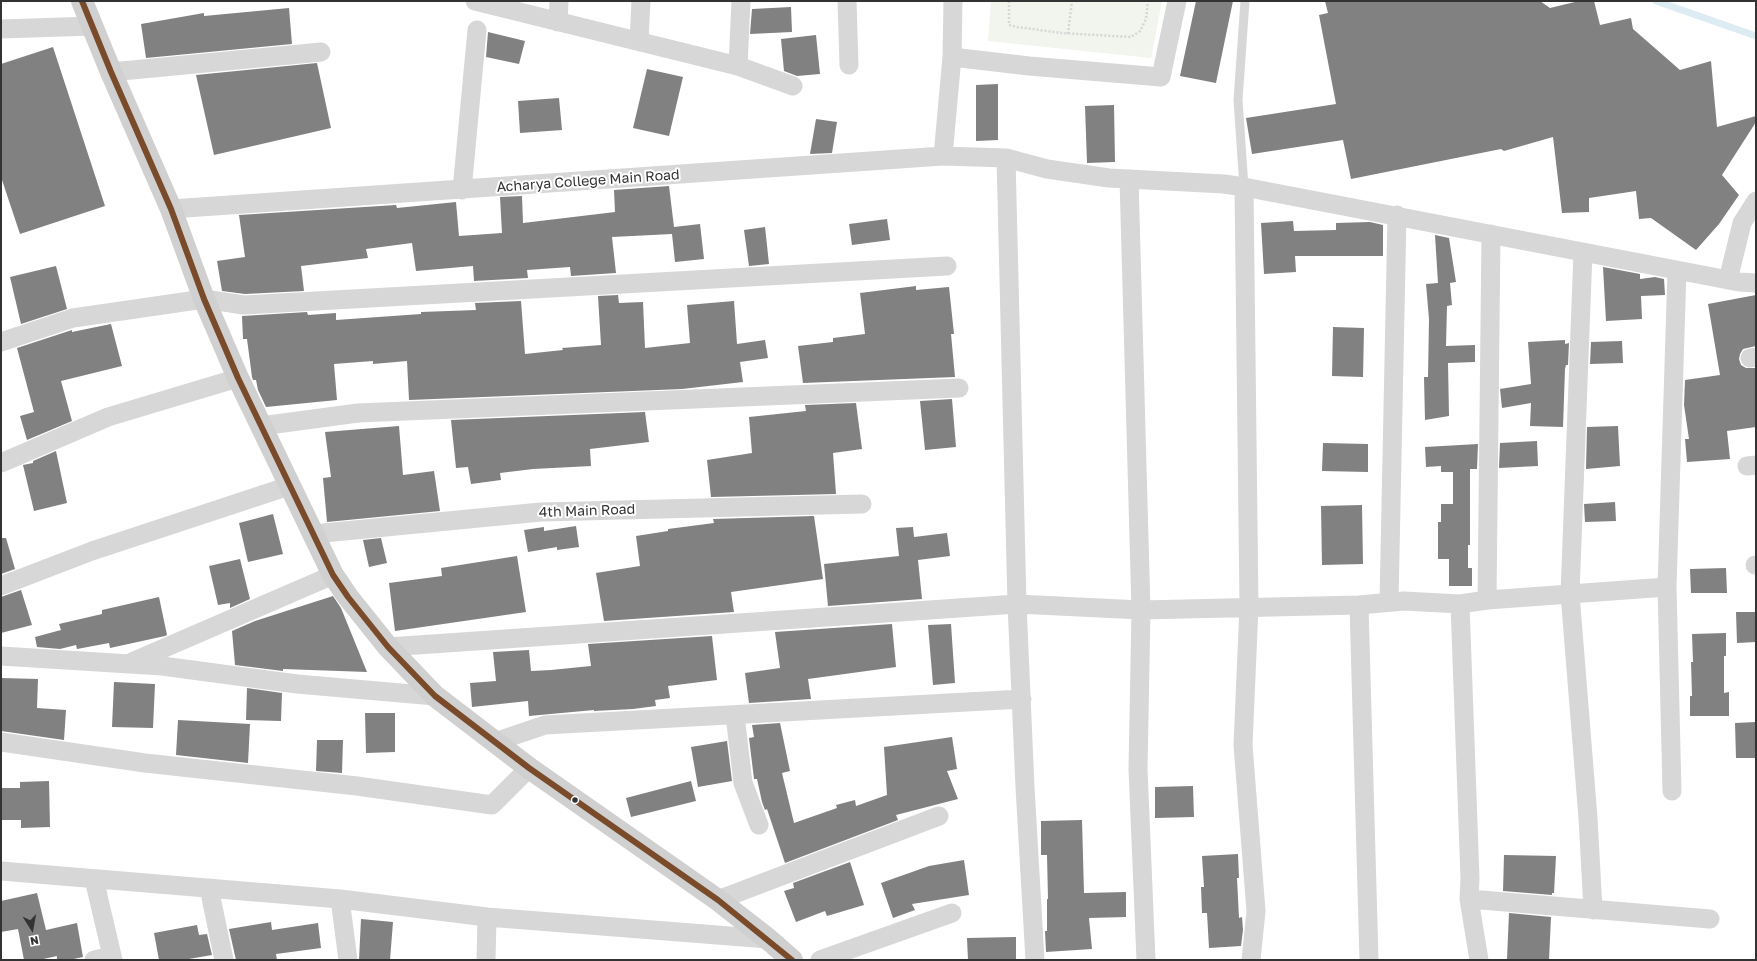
<!DOCTYPE html>
<style>
body{margin:0}
#map{position:relative;width:1757px;height:961px;overflow:hidden;background:#fff;font-family:"Golos Text",sans-serif}
canvas{display:block}
.frame{position:absolute;inset:0;border:2px solid #333;pointer-events:none}
.north{position:absolute;left:12px;top:909px;width:40px;height:40px;-webkit-text-stroke:3px #fff;paint-order:stroke;rotate:169deg;font-size:11px;font-weight:700;line-height:16px;text-align:center;color:#333}
.north::after{content:'';display:block;margin:auto;width:14px;height:18px;background:#333;clip-path:polygon(50% 0,100% 100%,50% 72%,0 100%)}
</style>
<div id="map">
<canvas width="1757" height="961"></canvas>
<div class="frame"></div>
<div class="north">N</div>
</div>
<script>
const g = document.querySelector('canvas').getContext('2d');
g.lineJoin = 'round';
function fill(path, color) {
  g.fillStyle = color;
  g.fill(path, 'evenodd');
}
function shape(rows) {
  const path = new Path2D();
  for (const r of rows) {
    path.moveTo(r[0], r[1]);
    for (let i = 2; i < r.length; i += 2) path.lineTo(r[i], r[i + 1]);
  }
  return path;
}
function trace(path, color, width, dash) {
  g.strokeStyle = color;
  g.lineWidth = width;
  g.lineCap = dash ? 'butt' : 'round';
  g.setLineDash(dash || []);
  g.stroke(path);
}
function drawText(font, color, halo, rows, align = 'center') {
  g.font = font + ' "Golos Text",sans-serif';
  g.lineWidth = 4;
  g.setLineDash([]);
  g.textBaseline = 'middle';
  g.strokeStyle = halo;
  g.fillStyle = color;
  for (const [text, x, y, turn = 0] of rows) {
    g.save();
    g.translate(x, y);
    g.rotate((+turn || 0) * Math.PI / 180);
    g.textAlign = isNaN(turn) ? turn : align;
    if (halo) g.strokeText(text, 0, 0);
    g.fillText(text, 0, 0);
    g.restore();
  }
}
const green = shape([
 [991,1,1162,1,1151,58,988,41]
]);
const stream = shape([
 [1656,1,1756,36]
]);
const building = shape([
 [1196,1,1233,1,1216,83,1180,76],
 [1325,1,1540,1,1550,8,1579,1,1594,1,1600,25,1631,18,1633,29,1680,70,1711,61,1717,127,1756,116,1756,122,1722,175,1739,195,1719,224,1696,250,1651,218,1639,219,1636,191,1589,198,1589,212,1562,213,1553,137,1504,151,1501,149,1351,179,1343,140,1252,154,1246,118,1336,104,1319,15,1328,13],
 [791,7,792,32,750,34,752,9],
 [289,8,292,44,146,58,141,24,204,13,204,16],
 [488,32,525,41,519,64,486,57],
 [816,35,820,74,797,76,784,71,781,39],
 [53,47,105,206,20,234,1,177,1,64],
 [317,63,331,128,214,155,196,75],
 [647,69,683,77,669,136,633,128],
 [998,84,998,140,976,141,976,85],
 [559,98,562,130,520,133,518,101],
 [1114,105,1115,162,1087,163,1085,106],
 [816,119,837,122,832,153,810,154],
 [669,186,674,227,700,224,704,259,675,262,672,234,612,237,616,273,571,276,570,267,527,270,528,278,474,281,473,266,416,271,412,243,366,249,368,258,301,266,304,291,245,294,222,291,217,261,245,257,239,215,396,205,397,208,456,202,459,236,502,233,500,197,522,196,523,223,615,212,614,190],
 [887,219,890,240,852,245,849,224],
 [1293,221,1294,231,1336,230,1336,223,1370,222,1383,225,1383,256,1295,256,1296,272,1264,274,1261,223],
 [765,227,769,264,749,266,744,230],
 [1435,235,1449,238,1456,282,1450,283,1452,305,1447,306,1446,346,1475,345,1475,362,1448,363,1449,416,1425,420,1424,377,1428,377,1429,319,1426,284,1438,283],
 [56,266,67,309,21,324,10,277],
 [1603,267,1640,274,1640,279,1655,277,1664,279,1665,295,1641,296,1642,319,1606,321],
 [916,286,916,290,949,287,954,334,951,334,955,377,803,383,798,346,833,342,833,338,865,334,860,293],
 [618,295,619,303,643,302,645,348,690,343,687,305,734,301,737,344,765,340,768,358,740,362,743,382,682,389,409,400,407,361,373,364,373,361,334,364,337,400,266,407,258,390,256,380,253,380,252,377,247,339,243,339,242,316,307,312,308,315,336,313,336,320,421,314,421,312,476,310,475,303,521,301,525,354,563,350,562,348,601,345,598,296],
 [1756,295,1756,346,1743,349,1740,354,1739,359,1741,365,1746,368,1756,368,1756,427,1727,431,1730,459,1687,462,1685,439,1689,439,1684,405,1685,380,1720,375,1708,304],
 [111,324,122,366,61,381,72,421,27,440,20,416,34,412,17,348,72,330,72,332],
 [1333,327,1364,328,1363,377,1332,376],
 [1565,340,1565,344,1569,343,1568,365,1566,365,1565,369,1563,427,1530,426,1531,403,1502,408,1500,389,1531,384,1528,342],
 [1622,341,1623,363,1590,364,1591,342],
 [952,399,956,447,925,450,920,401],
 [856,403,862,449,833,453,836,494,711,497,707,460,752,453,749,417,806,411,805,405],
 [645,412,649,442,590,449,591,466,533,469,500,473,501,480,471,484,468,467,456,468,451,420],
 [399,426,403,475,434,471,440,511,327,522,323,478,331,477,325,432],
 [1618,426,1620,466,1586,469,1587,427],
 [1537,441,1538,466,1499,468,1500,443],
 [1323,443,1368,444,1368,472,1322,471],
 [1478,444,1477,469,1470,469,1470,545,1468,545,1468,568,1472,568,1472,586,1449,586,1449,559,1438,559,1438,522,1441,522,1441,504,1453,504,1453,472,1441,472,1441,466,1426,467,1425,447],
 [56,451,67,503,34,511,23,465,33,463,33,461],
 [1615,502,1616,521,1585,522,1584,504],
 [1362,505,1363,564,1322,565,1321,506],
 [273,514,283,554,248,562,239,523],
 [814,516,823,579,731,592,734,612,604,621,596,573,640,566,636,536,668,531,668,529,714,523,713,519],
 [576,526,579,547,557,550,557,547,528,552,524,530,544,527,544,531],
 [913,527,914,537,947,533,950,556,918,560,922,599,828,606,824,564,899,556,896,528],
 [1,538,6,538,15,569,1,574],
 [381,538,387,563,369,567,363,540],
 [517,556,526,612,395,631,389,583,442,576,441,568],
 [240,559,250,599,230,608,230,603,218,605,209,566],
 [1726,568,1727,593,1691,593,1690,569],
 [21,590,32,625,1,633,1,597],
 [333,596,341,608,367,672,283,669,283,671,235,665,232,631,255,621],
 [159,597,167,635,165,636,110,648,109,643,77,649,76,645,60,649,37,647,35,637,61,630,59,624,102,614,102,610],
 [1736,612,1756,612,1756,642,1737,643],
 [892,624,896,667,808,679,811,699,749,703,745,673,780,668,775,632],
 [951,624,955,683,933,685,928,625],
 [1726,633,1726,656,1724,656,1724,693,1729,692,1729,716,1690,716,1690,696,1692,696,1691,662,1693,662,1692,634],
 [712,636,717,680,668,686,670,698,655,700,656,706,633,709,594,711,594,710,529,716,528,701,472,707,470,683,496,681,493,652,529,650,531,671,551,670,591,666,588,644],
 [2,678,38,679,37,708,66,710,64,740,1,731],
 [114,682,155,684,153,728,112,727],
 [247,688,282,693,281,721,246,720],
 [365,713,395,713,395,752,366,753],
 [178,720,250,724,248,763,176,755],
 [1756,722,1756,758,1736,758,1735,723],
 [780,723,790,771,782,773,794,823,837,808,836,805,855,800,856,806,887,795,884,747,952,737,957,769,947,771,958,799,896,815,898,820,785,863,767,809,765,810,762,802,757,779,754,779,749,738,754,737,752,725],
 [317,740,343,740,342,773,316,771],
 [727,741,732,781,698,787,691,747],
 [49,781,50,827,21,828,21,820,1,820,1,788,20,788,20,782],
 [691,781,696,801,631,817,626,798],
 [1193,786,1194,817,1155,818,1155,787],
 [1082,820,1084,893,1126,892,1126,917,1089,918,1092,949,1046,952,1045,931,1047,931,1047,899,1048,899,1047,855,1041,855,1041,821],
 [1238,854,1239,878,1237,878,1239,918,1242,917,1243,930,1241,946,1209,948,1207,913,1202,913,1201,887,1204,887,1202,856],
 [1504,855,1556,856,1554,893,1552,893,1552,895,1503,891],
 [964,860,969,895,912,904,915,910,893,918,881,883,929,866],
 [850,862,864,905,827,916,825,911,796,922,784,891,794,888,793,883],
 [37,893,46,930,77,923,83,957,69,960,57,960,57,956,39,960,24,960,18,929,1,932,1,901],
 [1509,913,1551,917,1549,960,1507,959],
 [361,919,393,922,390,960,359,960],
 [271,922,272,930,318,923,321,948,276,954,277,960,236,960,229,929],
 [197,925,199,935,207,934,212,955,183,960,159,960,154,933],
 [1016,937,1016,960,968,960,967,938]
]);
const path = shape([
 [1009,1,1009,25,1017,27,1062,33,1131,37,1140,31,1146,19,1148,1],
 [1068,34,1072,1]
]);
const lane = shape([
 [1244,187,1238,100,1245,1]
]);
const street = shape([
 [475,1,738,66,793,86],
 [847,1,849,65],
 [558,22,559,1],
 [1,29,93,26],
 [639,41,641,1],
 [952,57,1029,66,1161,77,1177,1],
 [738,66,741,1],
 [111,72,321,52],
 [943,156,952,57,953,1],
 [1006,158,1017,604,1025,787,1035,960],
 [1129,179,1141,610,1138,769,1146,960],
 [1244,187,1249,607,1243,745,1256,911,1251,960],
 [462,190,477,30],
 [171,209,943,156,1006,158,1047,169,1109,178,1224,184,1244,187,1739,282,1756,283],
 [1583,252,1570,594,1588,818,1593,910],
 [1728,280,1742,223,1756,201],
 [1,342,73,318,204,299,244,305,947,266],
 [1750,358,1756,357],
 [261,426,358,413,959,388],
 [1,463,108,417,238,378],
 [1747,466,1756,465],
 [313,534,541,512,862,504],
 [1755,565,1756,565],
 [1,586,92,551,289,486],
 [1667,587,1677,270],
 [1487,600,1491,234],
 [1389,602,1397,215],
 [1460,604,1470,878,1469,899,1479,960],
 [1359,605,1369,960],
 [388,647,1017,604,1141,610,1359,605,1404,601,1460,604,1487,600,1667,587,1672,791],
 [1,656,162,666,297,684,435,696],
 [132,662,333,575],
 [735,715,743,783,759,825],
 [1,742,145,763,357,786,492,805,529,768],
 [495,742,545,725,1022,699],
 [1,871,340,899,487,917,768,939],
 [94,879,113,960],
 [209,888,224,960],
 [340,899,348,960],
 [1469,899,1710,919],
 [718,900,939,816],
 [94,960,112,956],
 [486,960,487,917],
 [820,960,952,913]
]);
const secondary = shape([
 [82,1,111,72,171,209,204,299,238,378,333,575,348,597,388,647,435,696,529,768,718,900,768,939,792,960]
]);
const bus1 = shape([
 [82,1,111,72,171,209,204,299,238,378,333,575,348,597,388,647,435,696,529,768,718,900,792,960]
]);
const markers = [
 [575,800,3.5,"#333"]
];
const streetNames = [
 ["Acharya College Main Road",588,181,-4],
 ["4th Main Road",587,511,-2]
];
fill(green, '#f1f5ed');
trace(stream, '#ddebf3', 7);
fill(building, '#818181');
trace(path, '#d6d6d6', 2.5, [2, 2]);
trace(lane, '#d7d7d7', 9);
trace(street, '#d7d7d7', 19);
trace(secondary, '#d0d0d0', 22);
trace(bus1, '#7a4b2a', 6);
for (const [x, y, r, color] of markers) {
  const dot = new Path2D();
  dot.arc(x, y, r, 0, 2 * Math.PI);
  g.fillStyle = color;
  g.fill(dot);
  trace(dot, '#fff', 1.5);
}
drawText('14px', '#333', '#fff', streetNames);
</script>
